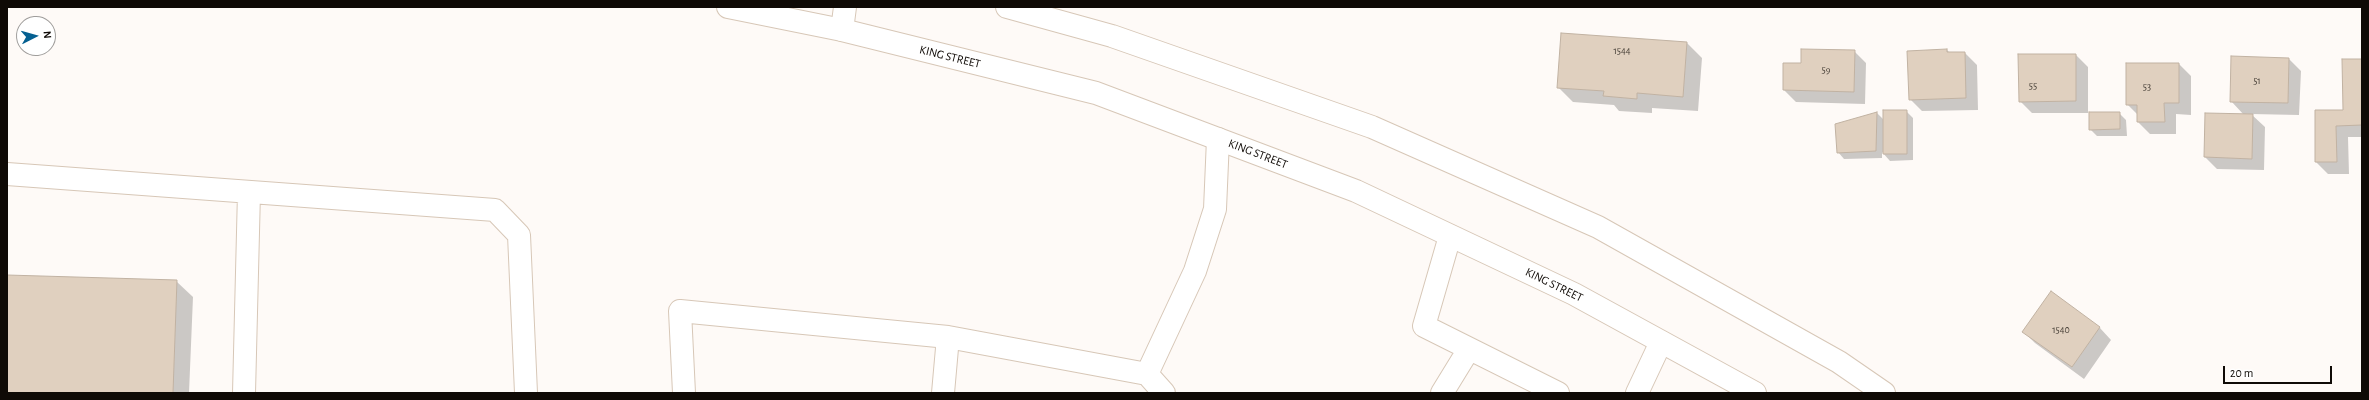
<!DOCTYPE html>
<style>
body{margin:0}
#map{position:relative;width:2369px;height:400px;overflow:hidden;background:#fefaf7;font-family:"Alegreya Sans",sans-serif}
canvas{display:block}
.frame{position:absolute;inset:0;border:8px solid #0f0a06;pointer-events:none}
.north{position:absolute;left:16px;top:16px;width:40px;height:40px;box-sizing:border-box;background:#fff;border:1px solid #9f9d9b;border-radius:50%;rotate:84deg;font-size:11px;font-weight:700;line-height:16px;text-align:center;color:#0f0a06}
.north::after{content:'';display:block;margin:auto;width:14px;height:18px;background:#056091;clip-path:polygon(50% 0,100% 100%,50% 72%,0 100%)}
.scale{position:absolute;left:2223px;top:366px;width:109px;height:18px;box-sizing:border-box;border:2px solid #0f0a06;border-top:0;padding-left:5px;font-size:12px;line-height:14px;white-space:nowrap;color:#0f0a06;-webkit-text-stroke:3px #fff;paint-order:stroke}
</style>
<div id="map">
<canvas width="2369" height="400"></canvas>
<div class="frame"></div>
<div class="north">N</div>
<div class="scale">20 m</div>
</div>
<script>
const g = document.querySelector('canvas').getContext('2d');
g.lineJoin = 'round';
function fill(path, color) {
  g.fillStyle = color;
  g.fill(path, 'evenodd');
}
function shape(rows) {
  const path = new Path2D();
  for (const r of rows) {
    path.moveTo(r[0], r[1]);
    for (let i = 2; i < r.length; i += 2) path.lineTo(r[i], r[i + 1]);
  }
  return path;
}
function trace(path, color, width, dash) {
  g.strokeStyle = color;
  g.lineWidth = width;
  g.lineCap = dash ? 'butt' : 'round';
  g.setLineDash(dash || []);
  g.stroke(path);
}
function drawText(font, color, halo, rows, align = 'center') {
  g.font = font + ' "Alegreya Sans",sans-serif';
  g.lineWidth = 4;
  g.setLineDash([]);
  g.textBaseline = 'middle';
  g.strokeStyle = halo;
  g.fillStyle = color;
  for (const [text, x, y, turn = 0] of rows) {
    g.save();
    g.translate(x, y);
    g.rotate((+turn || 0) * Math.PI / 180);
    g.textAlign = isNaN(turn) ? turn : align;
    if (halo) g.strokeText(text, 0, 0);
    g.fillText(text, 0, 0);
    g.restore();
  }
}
const shadow = shape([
 [1687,43,1702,58,1698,111,1652,108,1652,113,1619,111,1614,105,1573,102,1558,87],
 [1947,50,1950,53,1965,53,1977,65,1978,110,1922,111,1910,99],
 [1854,51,1866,63,1865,104,1796,102,1784,90,1784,64,1801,64],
 [2076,55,2088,67,2088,113,2032,113,2020,101],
 [2289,59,2301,71,2299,115,2251,114,2265,127,2264,170,2217,169,2205,157,2244,115,2231,101],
 [2362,60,2362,137,2348,137,2349,174,2328,174,2316,162,2344,111],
 [2179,64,2191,76,2191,115,2176,114,2176,134,2150,134,2138,122,2138,115,2127,104],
 [1906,111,1913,118,1913,160,1890,161,1882,152,1882,158,1844,159,1838,152,1877,113,1884,120],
 [2119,113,2126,120,2127,136,2097,136,2090,129],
 [7,276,176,281,193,297,189,393,7,393],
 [2051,293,2100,328,2111,340,2084,379,2035,343,2023,331]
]);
const building = shape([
 [1561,33,1687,42,1683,97,1637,93,1637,99,1603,96,1604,91,1557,88,1561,33],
 [1801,49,1855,50,1854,92,1783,90,1783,63,1801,63,1801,49],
 [1947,49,1947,52,1965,52,1966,98,1909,100,1907,51,1947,49],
 [2018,54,2076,54,2076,101,2019,102,2018,54],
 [2231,56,2289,58,2288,103,2230,102,2231,56],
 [2342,59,2362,59,2362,125,2336,126,2337,162,2315,162,2315,110,2343,110,2342,59],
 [2126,63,2179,63,2179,103,2164,103,2165,122,2137,122,2137,105,2126,105,2126,63],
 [1883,110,1907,110,1907,154,1883,154,1883,110],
 [1877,112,1876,151,1837,153,1835,124,1877,112],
 [2089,112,2120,112,2120,129,2089,130,2089,112],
 [2205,113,2253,114,2252,159,2204,157,2205,113],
 [7,275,177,280,173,393,7,393,7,275],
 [2051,291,2100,327,2072,367,2022,332,2051,291]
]);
const minor = shape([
 [842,30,845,7],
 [7,174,495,210,519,235,526,393],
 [1450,236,1424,326,1558,393],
 [1147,374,1195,271,1215,209,1218,139],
 [244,393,249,192],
 [684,393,680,311,948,337,1147,374,1164,393],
 [943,393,948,337],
 [1442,393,1469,349],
 [1637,393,1661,342]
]);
const major = shape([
 [728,7,842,30,1096,93,1356,191,1574,294,1755,393],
 [1007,7,1112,36,1372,127,1598,227,1839,362,1884,393]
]);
const numberNames = [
 ["1544",1622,51],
 ["59",1826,70],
 ["51",2257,81],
 ["55",2033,86],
 ["53",2147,87],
 ["1540",2061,330]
];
const streetNames = [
 ["KING STREET",950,57,14],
 ["KING STREET",1258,154,21],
 ["KING STREET",1554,285,26]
];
fill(shadow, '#0003');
fill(building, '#e0d0bf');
trace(building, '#c1b2a2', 1);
trace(minor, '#d7c7b7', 24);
trace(major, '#d7c7b7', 24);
trace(minor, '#fff', 22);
trace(major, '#fff', 22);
drawText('10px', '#433c34', null, numberNames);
drawText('12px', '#0f0a06', '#fff', streetNames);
</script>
